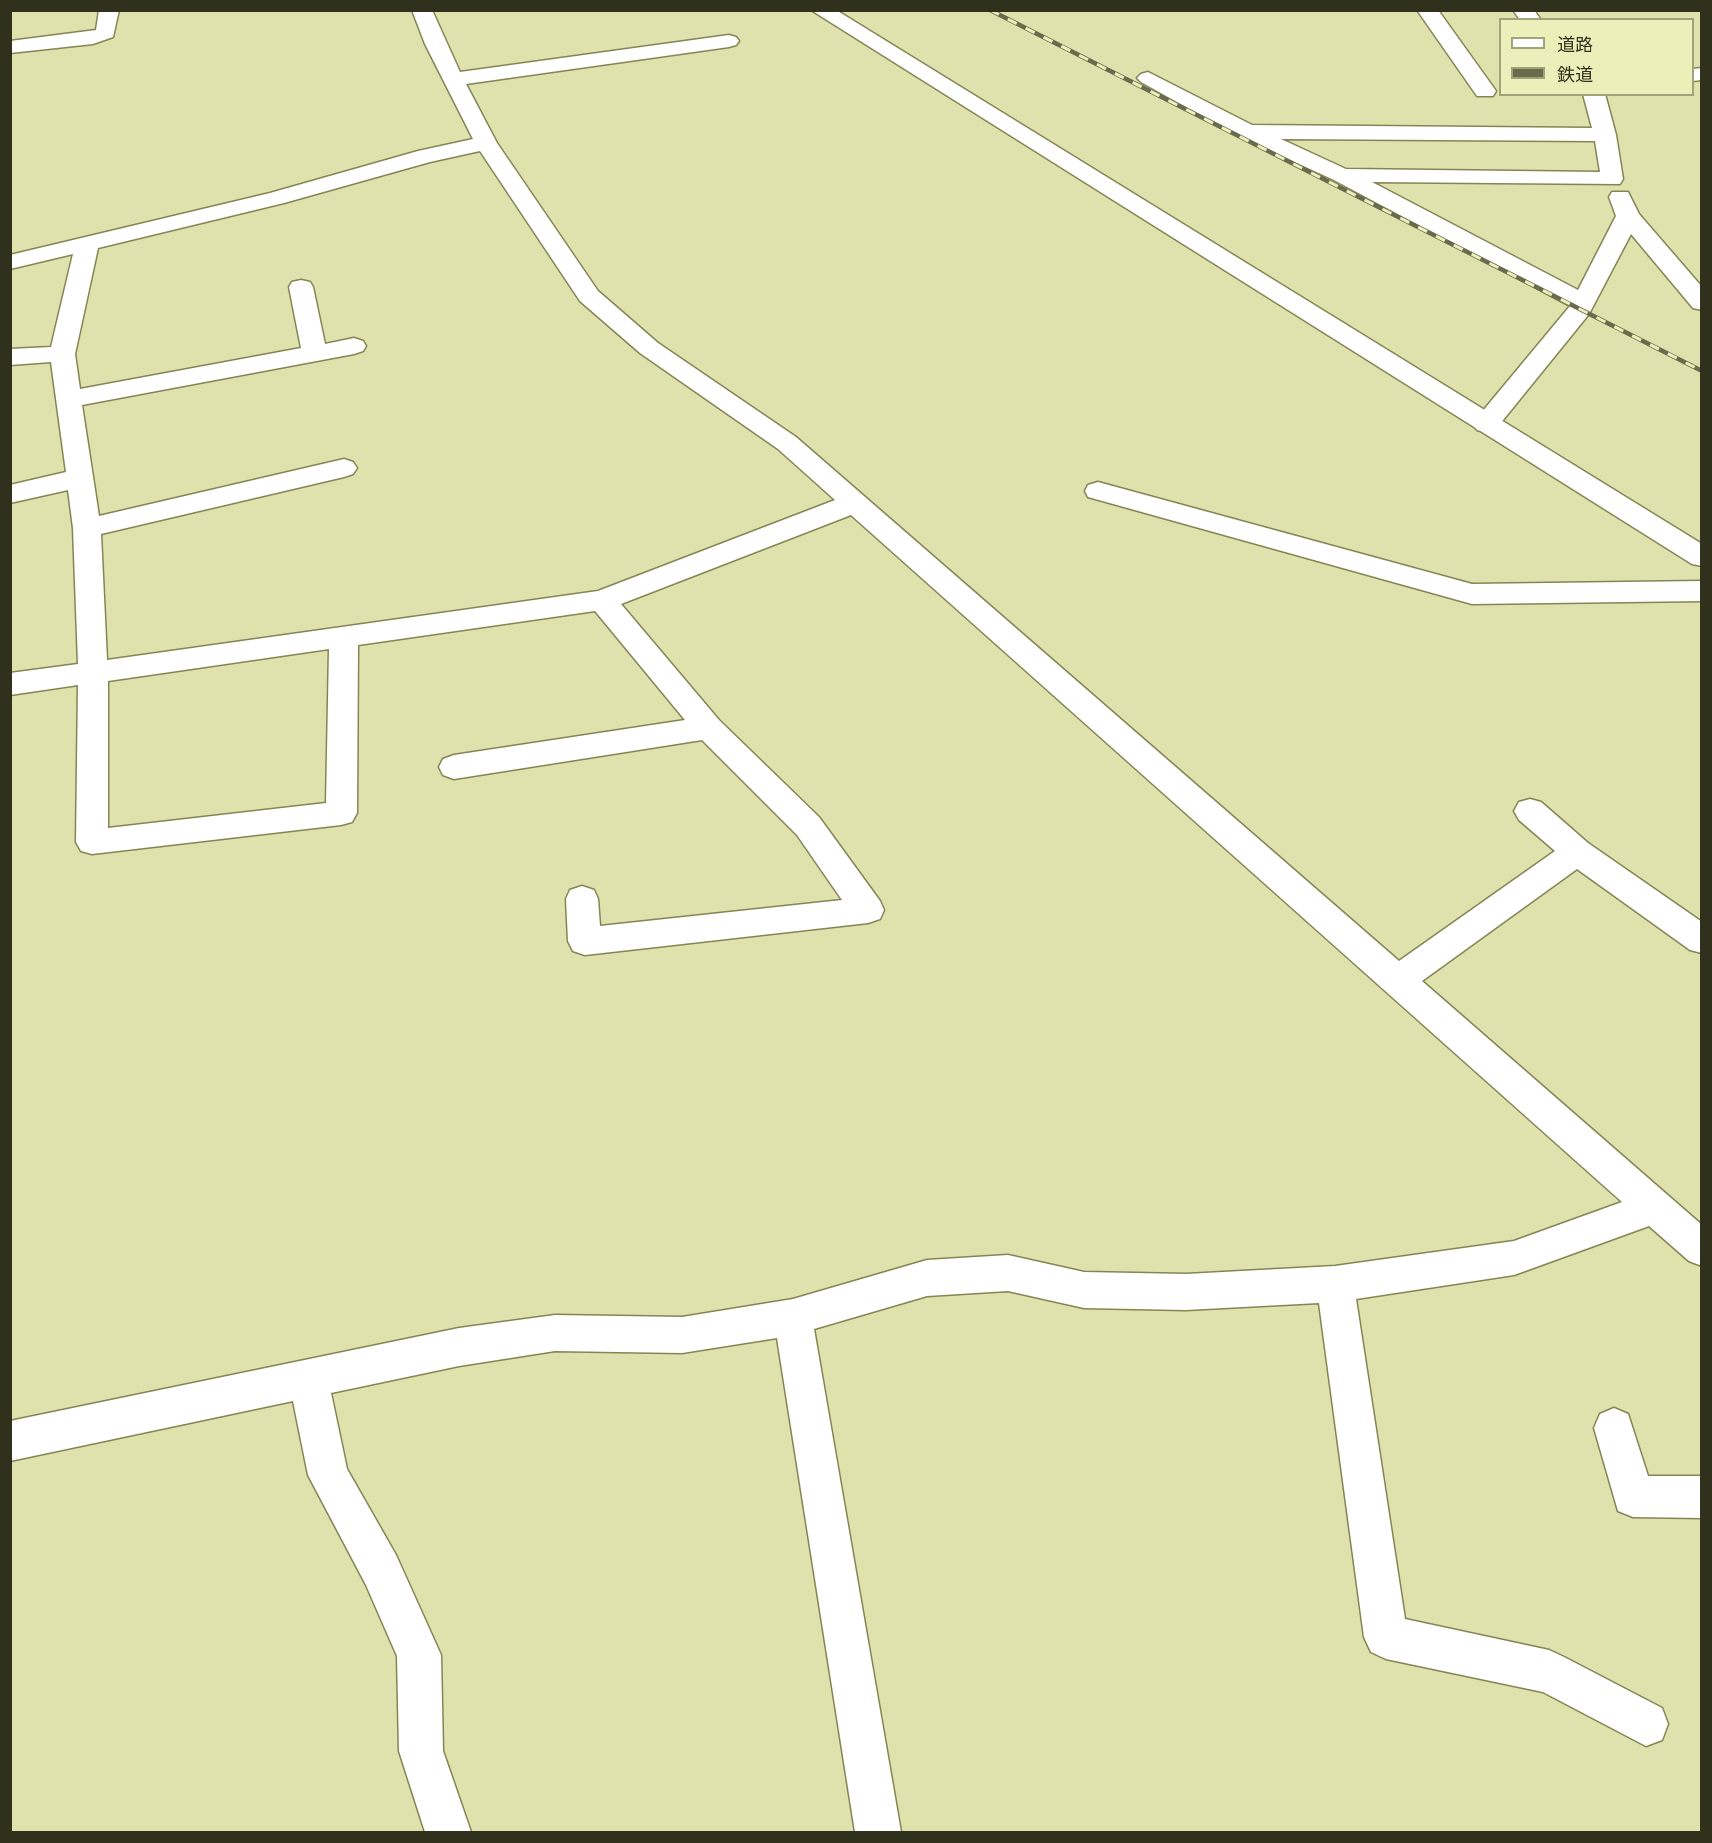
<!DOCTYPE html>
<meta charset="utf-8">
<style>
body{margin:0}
#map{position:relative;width:1712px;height:1843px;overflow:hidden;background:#e0e2ae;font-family:Literata,"Noto Sans JP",serif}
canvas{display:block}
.frame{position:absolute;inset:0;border:12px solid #30311c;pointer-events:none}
.legend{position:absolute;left:1499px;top:18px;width:195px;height:78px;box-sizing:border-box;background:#edefbb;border:2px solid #a1a37b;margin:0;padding:8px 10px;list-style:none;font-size:18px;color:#30311c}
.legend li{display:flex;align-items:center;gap:12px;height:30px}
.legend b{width:30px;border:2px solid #a1a37b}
</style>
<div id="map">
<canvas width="1712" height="1843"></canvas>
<div class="frame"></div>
<ul class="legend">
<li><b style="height:8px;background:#fff"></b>道路</li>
<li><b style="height:8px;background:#696b4c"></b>鉄道</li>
</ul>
</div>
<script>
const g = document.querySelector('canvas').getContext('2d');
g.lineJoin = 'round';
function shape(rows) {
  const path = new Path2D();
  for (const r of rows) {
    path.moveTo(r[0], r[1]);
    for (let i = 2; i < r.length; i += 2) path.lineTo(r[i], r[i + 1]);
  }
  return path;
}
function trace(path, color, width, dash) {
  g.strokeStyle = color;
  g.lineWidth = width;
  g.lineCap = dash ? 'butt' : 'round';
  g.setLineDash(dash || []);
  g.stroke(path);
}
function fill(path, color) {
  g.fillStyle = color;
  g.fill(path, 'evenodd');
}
const street = shape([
 [99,10,119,10,113,37,93,44,10,53,10,41,96,30,99,10],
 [412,10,432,10,460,72,729,35,736,37,739,41,736,45,729,47,466,84,497,143,598,291,658,343,796,437,1399,961,1555,851,1519,820,1514,811,1519,802,1530,799,1541,802,1588,843,1702,922,1702,953,1690,950,1577,869,1422,981,1702,1225,1702,1266,1689,1261,1649,1226,1514,1275,1356,1299,1405,1619,1549,1650,1564,1657,1662,1708,1668,1724,1662,1740,1646,1746,1543,1692,1386,1659,1371,1652,1364,1637,1319,1303,1186,1310,1084,1308,1008,1291,927,1296,814,1329,901,1832,855,1832,777,1338,682,1353,555,1351,459,1366,331,1393,347,1469,396,1555,441,1655,443,1751,471,1832,425,1832,399,1751,397,1656,366,1585,308,1475,293,1401,10,1461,10,1421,459,1328,555,1315,682,1317,793,1299,927,1260,1008,1255,1084,1272,1186,1274,1335,1266,1514,1241,1622,1202,851,515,621,604,719,720,819,817,880,901,884,910,880,919,868,923,585,955,573,951,568,941,566,899,570,890,582,886,594,890,598,899,600,926,842,900,797,835,702,740,454,779,443,775,439,767,443,759,454,755,685,720,595,611,358,645,357,813,352,822,341,825,92,854,81,851,76,842,78,685,10,695,10,673,78,664,73,528,68,490,10,503,10,485,66,472,51,362,10,365,10,349,51,347,73,254,10,269,10,255,270,193,418,151,473,139,425,44,412,10],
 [480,151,580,301,640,353,778,449,835,500,598,591,107,660,101,534,344,477,353,474,357,468,353,462,344,459,99,516,82,405,354,354,363,351,366,346,363,341,354,338,325,344,313,287,310,282,301,280,292,282,289,287,301,348,80,389,75,354,98,248,284,203,430,162,480,151],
 [329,649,326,803,108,828,108,681,329,649],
 [1417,10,1438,10,1496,91,1493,96,1477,96,1417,10],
 [1513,10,1534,10,1541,20,1520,20,1513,10],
 [1702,68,1702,80,1692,81,1692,69,1702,68],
 [1148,72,1252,125,1592,128,1583,94,1605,94,1616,135,1623,179,1620,184,1372,182,1578,290,1616,216,1609,197,1612,192,1628,192,1639,214,1702,287,1702,310,1693,308,1631,234,1589,314,1495,430,1486,432,1477,430,1473,424,1477,418,1570,306,1334,180,1240,137,1141,82,1137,78,1141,74,1148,72],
 [1281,139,1595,141,1600,172,1346,169,1281,139],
 [1098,482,1472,584,1702,581,1702,601,1472,604,1088,497,1085,491,1088,485,1098,482],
 [1614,1408,1628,1414,1648,1476,1702,1476,1702,1518,1633,1517,1618,1511,1594,1428,1600,1414,1614,1408]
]);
const secondary = shape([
 [811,10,836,10,1702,544,1702,566,1692,564,811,10]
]);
const rail = shape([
 [990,10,1702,371]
]);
trace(street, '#848554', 3);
trace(secondary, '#848554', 3);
fill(street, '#fff');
fill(secondary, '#fff');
trace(rail, '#696b4c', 4.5);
trace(rail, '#edefbb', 3, [10]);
</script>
